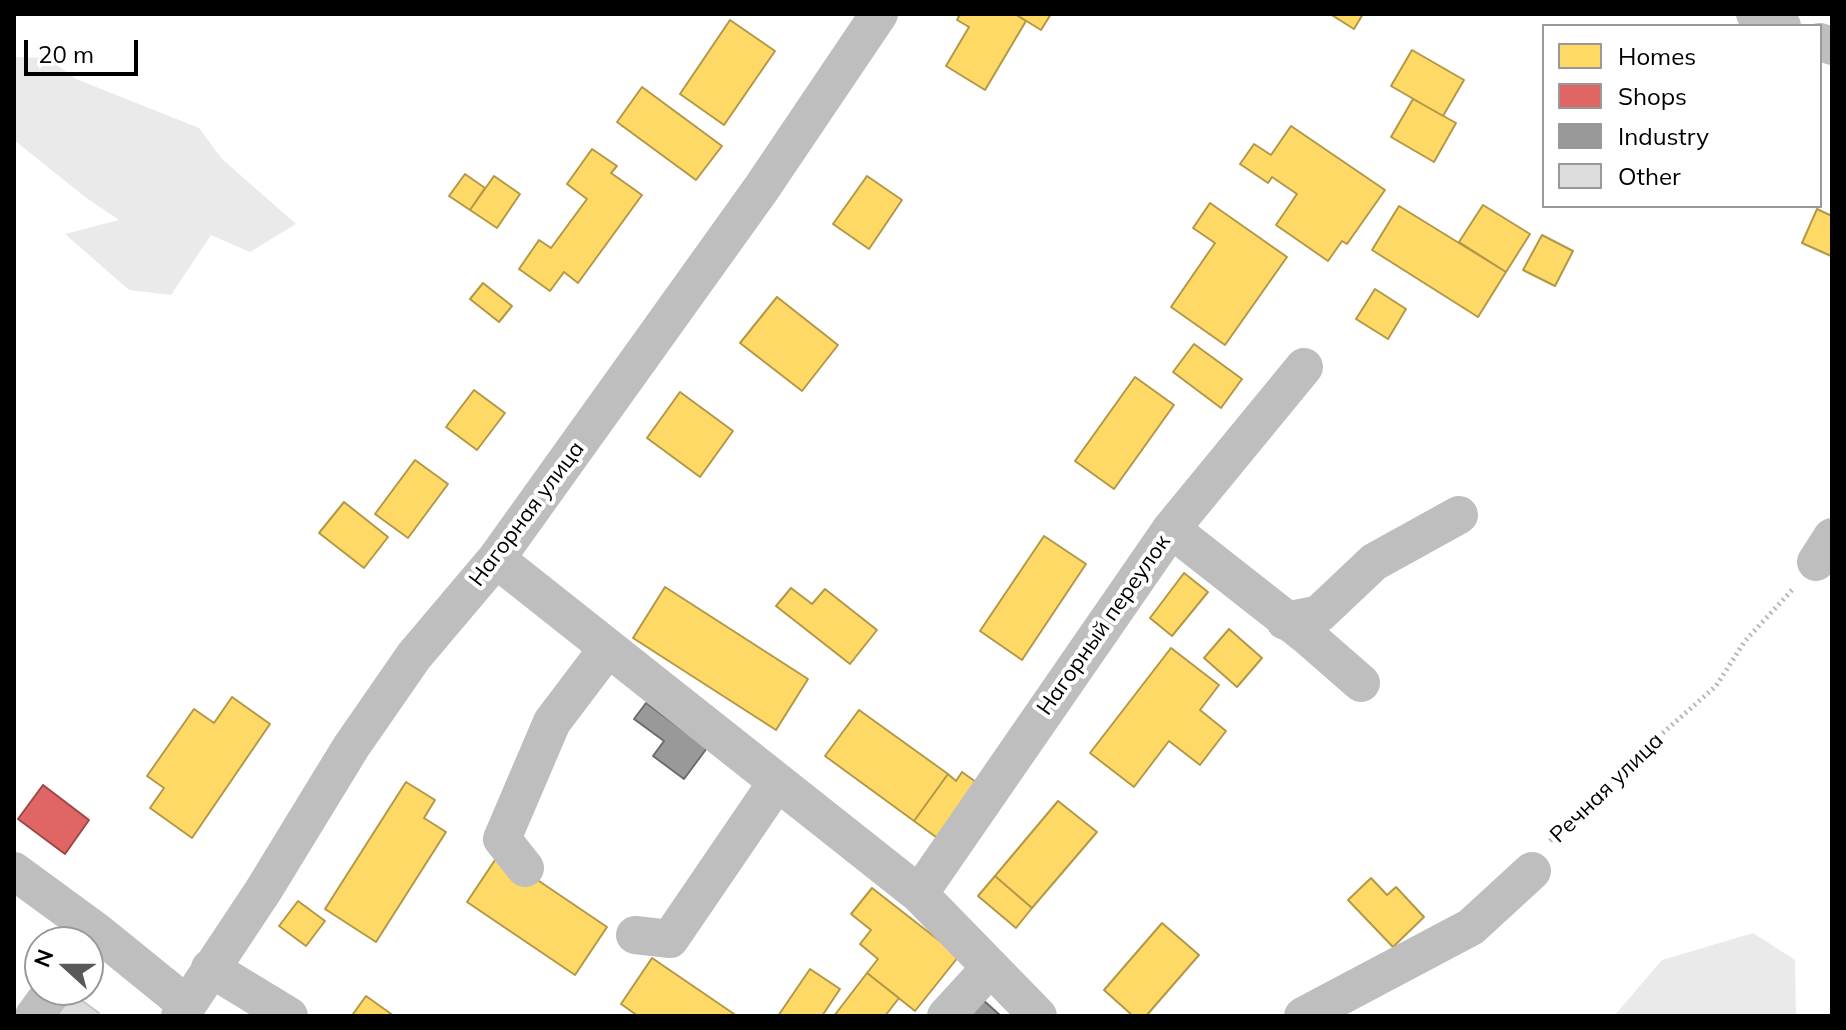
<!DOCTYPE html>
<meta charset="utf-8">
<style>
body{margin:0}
#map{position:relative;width:1846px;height:1030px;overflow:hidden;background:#fff;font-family:Mulish,sans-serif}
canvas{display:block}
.frame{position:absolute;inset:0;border:16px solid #000;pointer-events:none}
.legend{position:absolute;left:1542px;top:24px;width:280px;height:184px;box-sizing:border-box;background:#fff;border:2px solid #999;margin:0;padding:10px 14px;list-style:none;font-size:24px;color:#000}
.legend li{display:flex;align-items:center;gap:16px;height:40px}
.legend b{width:40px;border:2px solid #999}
.north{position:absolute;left:24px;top:926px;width:80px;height:80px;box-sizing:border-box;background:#fff;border:2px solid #999;border-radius:50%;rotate:291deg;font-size:22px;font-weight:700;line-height:32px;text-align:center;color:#000}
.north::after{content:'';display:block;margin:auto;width:28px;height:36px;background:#595959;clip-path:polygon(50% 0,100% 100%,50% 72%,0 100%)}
.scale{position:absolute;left:24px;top:40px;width:114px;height:36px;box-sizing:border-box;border:4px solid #000;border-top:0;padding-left:10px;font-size:24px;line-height:28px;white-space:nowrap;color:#000;-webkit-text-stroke:6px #fff;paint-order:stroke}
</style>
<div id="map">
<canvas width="1846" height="1030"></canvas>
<div class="frame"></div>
<ul class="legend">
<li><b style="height:22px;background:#ffd966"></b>Homes</li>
<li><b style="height:22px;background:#e06666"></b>Shops</li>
<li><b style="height:22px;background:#999"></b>Industry</li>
<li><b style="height:22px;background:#dcdcdc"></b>Other</li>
</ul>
<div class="north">N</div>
<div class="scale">20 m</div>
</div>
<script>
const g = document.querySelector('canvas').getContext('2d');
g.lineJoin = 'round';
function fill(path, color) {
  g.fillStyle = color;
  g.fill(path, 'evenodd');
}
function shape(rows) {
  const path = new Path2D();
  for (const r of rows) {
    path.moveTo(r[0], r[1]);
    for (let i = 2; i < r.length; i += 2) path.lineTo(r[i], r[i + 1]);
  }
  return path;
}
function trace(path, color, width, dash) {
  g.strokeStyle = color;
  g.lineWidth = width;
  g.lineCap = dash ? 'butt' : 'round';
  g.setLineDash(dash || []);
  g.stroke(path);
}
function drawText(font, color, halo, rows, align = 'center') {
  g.font = font + ' Mulish,sans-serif';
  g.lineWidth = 8;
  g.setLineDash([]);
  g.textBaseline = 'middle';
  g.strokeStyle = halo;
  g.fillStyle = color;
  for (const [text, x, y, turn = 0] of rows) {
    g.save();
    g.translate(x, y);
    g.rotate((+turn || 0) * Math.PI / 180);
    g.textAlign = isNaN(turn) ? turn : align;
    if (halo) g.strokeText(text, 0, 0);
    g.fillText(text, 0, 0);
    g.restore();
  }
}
const green = shape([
 [14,57,47,58,76,79,199,128,222,159,296,224,250,252,211,235,171,295,129,290,65,234,119,220,85,197,14,140],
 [1753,933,1795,960,1796,1016,1614,1016,1662,960]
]);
const homes = shape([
 [960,14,1015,14,1026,21,985,90,946,66,969,27,957,20,960,14],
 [1015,14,1051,14,1041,30,1015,14],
 [1330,14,1363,14,1354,29,1330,14],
 [730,20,775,51,724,125,680,94,730,20],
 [1412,50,1464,80,1443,116,1391,86,1412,50],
 [642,87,722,146,696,180,617,122,642,87],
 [1413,99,1456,123,1434,162,1391,137,1413,99],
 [1291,126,1385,190,1347,244,1342,241,1328,261,1276,225,1297,194,1272,177,1268,183,1240,164,1254,144,1271,155,1291,126],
 [592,149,617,166,611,173,642,195,578,283,564,272,550,291,519,269,539,240,551,248,587,199,567,184,592,149],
 [465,174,485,188,470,210,449,196,465,174],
 [494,176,520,194,497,228,470,210,494,176],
 [867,176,902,200,869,249,833,224,867,176],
 [1210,203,1287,257,1225,345,1171,307,1215,243,1193,228,1210,203],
 [1483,205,1530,234,1506,272,1459,242,1483,205],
 [1399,206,1506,272,1478,317,1372,250,1399,206],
 [1817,209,1832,216,1831,256,1802,243,1817,209],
 [1542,235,1573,251,1555,286,1523,270,1542,235],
 [483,283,512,306,499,322,470,299,483,283],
 [1375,289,1406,309,1388,339,1356,319,1375,289],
 [777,297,838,345,802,391,740,343,777,297],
 [1194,344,1242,379,1221,408,1173,372,1194,344],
 [1135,377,1174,405,1114,489,1075,461,1135,377],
 [474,390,505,413,477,450,446,427,474,390],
 [680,392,733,431,700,477,647,438,680,392],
 [415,460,448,484,408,538,375,514,415,460],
 [344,502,388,537,364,568,319,533,344,502],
 [1044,536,1086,564,1022,660,980,631,1044,536],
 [1184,573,1208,592,1172,636,1150,618,1184,573],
 [665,587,808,679,776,730,633,638,665,587],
 [791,588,812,604,825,589,877,630,850,664,776,606,791,588],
 [1229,629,1262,658,1237,687,1204,658,1229,629],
 [1171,648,1219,685,1200,710,1226,731,1200,765,1169,741,1134,787,1090,753,1171,648],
 [232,697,270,724,192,838,150,808,164,788,147,776,194,709,214,723,232,697],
 [859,710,948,774,914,821,825,756,859,710],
 [962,772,980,785,940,840,914,821,948,774,956,781,962,772],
 [406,782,435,800,424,818,446,832,376,942,325,909,406,782],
 [1058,801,1097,832,1032,908,995,876,1058,801],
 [499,854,607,927,575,975,467,902,499,854],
 [995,876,1032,908,1016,928,978,896,995,876],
 [1371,878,1387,895,1396,887,1424,917,1393,947,1348,900,1371,878],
 [872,888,959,956,915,1011,867,973,878,959,860,944,871,930,851,914,872,888],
 [298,901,325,921,306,946,279,926,298,901],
 [1162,923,1199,955,1146,1016,1133,1016,1104,990,1162,923],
 [652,958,737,1016,638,1016,621,1004,652,958],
 [810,969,840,989,822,1016,778,1016,810,969],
 [867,973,899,998,885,1016,834,1016,867,973],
 [366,996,394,1016,356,1016,353,1014,366,996]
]);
const shops = shape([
 [43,785,89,820,65,854,18,819,43,785]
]);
const industry = shape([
 [646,703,707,748,684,779,653,756,664,741,634,719,646,703],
 [983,1000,1001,1016,969,1016,983,1000]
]);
const building = shape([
 [73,994,99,1013,96,1016,57,1016,73,994]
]);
const path = shape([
 [1550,841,1629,763,1716,686,1745,641,1792,590]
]);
const minor = shape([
 [1755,14,1782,26],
 [1820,42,1832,46],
 [1171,529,1306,635,1361,683],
 [496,559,919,894,1038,1016],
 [1816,562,1832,537],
 [1285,621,1319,614,1374,562,1459,515],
 [525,868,502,839,552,722,608,648],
 [14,871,96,931,186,1004],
 [919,894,1171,529,1304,367],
 [635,935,670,939,777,782],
 [210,968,289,1016],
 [34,1016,53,990],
 [180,1016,263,891,351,747,414,656,496,559,761,189,879,14],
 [946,1016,990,968],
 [1303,1016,1471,927,1532,871]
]);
const streetNames = [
 ["Нагорная улица",527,514,-53],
 ["Нагорный переулок",1104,625,-55],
 ["Речная улица",1607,788,-44]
];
fill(green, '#eaeaea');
fill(homes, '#ffd966');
trace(homes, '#b29847', 2);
fill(shops, '#e06666');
trace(shops, '#9d4747', 2);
fill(industry, '#999');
trace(industry, '#6b6b6b', 2);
fill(building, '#dcdcdc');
trace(building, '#c5c5c5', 2);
trace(path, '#b8b8b8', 5, [2, 4]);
trace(minor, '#bebebe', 38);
drawText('22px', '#000', '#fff', streetNames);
</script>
